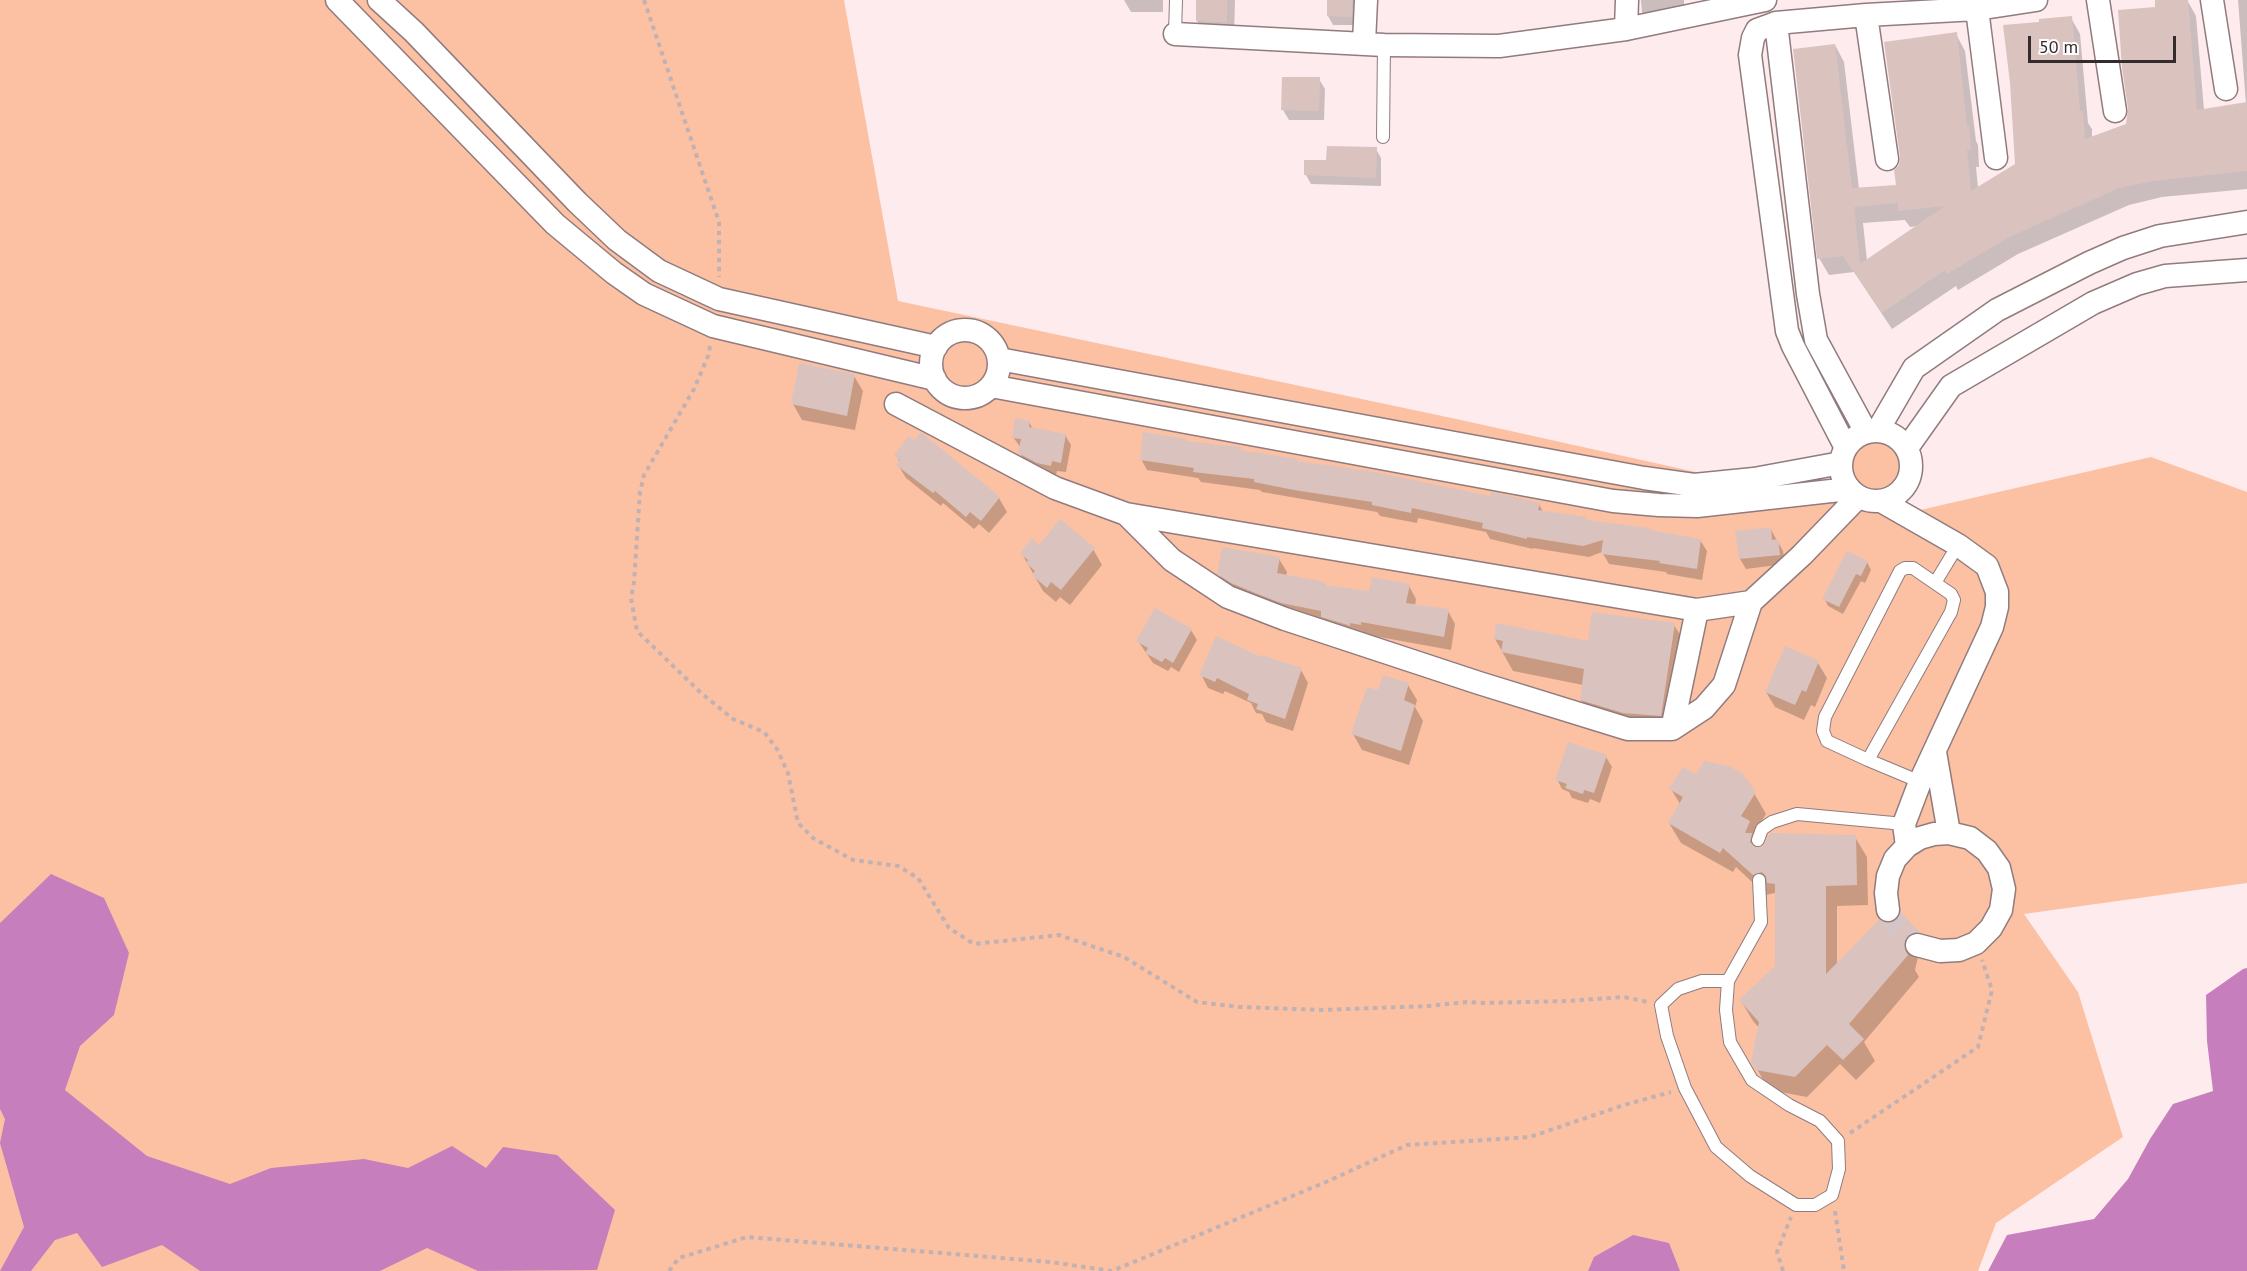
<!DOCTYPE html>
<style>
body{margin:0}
#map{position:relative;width:2247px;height:1271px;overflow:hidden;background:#feebed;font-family:"PT Sans",sans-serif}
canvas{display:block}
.scale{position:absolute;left:2028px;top:36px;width:148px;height:27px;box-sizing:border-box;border:3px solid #342b2c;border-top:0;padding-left:8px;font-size:18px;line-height:21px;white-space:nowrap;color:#342b2c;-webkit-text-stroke:4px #fdfdfd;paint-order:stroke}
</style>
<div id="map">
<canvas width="2247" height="1271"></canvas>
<div class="scale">50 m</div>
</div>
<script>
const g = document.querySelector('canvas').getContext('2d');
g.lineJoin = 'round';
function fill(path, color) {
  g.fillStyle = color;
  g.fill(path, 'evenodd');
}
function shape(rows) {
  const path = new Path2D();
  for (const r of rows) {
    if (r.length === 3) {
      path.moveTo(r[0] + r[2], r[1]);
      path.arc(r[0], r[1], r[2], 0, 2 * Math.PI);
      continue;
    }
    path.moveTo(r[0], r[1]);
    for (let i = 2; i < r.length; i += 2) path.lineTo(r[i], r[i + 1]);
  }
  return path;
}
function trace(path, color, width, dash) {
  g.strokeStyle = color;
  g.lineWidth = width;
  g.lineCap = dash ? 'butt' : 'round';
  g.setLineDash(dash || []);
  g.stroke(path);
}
const green = shape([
 [0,0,844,0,898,301,1461,420,1894,516,2151,457,2247,492,2247,883,2024,914,2078,992,2123,1137,1996,1223,1978,1271,0,1271],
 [1875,464,25]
]);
const water = shape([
 [51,874,104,898,129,953,114,1015,80,1046,65,1090,147,1156,230,1184,271,1168,364,1159,408,1168,452,1146,486,1168,503,1147,557,1155,615,1210,597,1270,478,1271,427,1248,380,1271,200,1271,162,1245,102,1267,77,1233,55,1240,31,1271,0,1271,24,1227,0,1143,5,1119,0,1109,0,923],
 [2247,968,2247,1271,1988,1271,2007,1235,2094,1219,2128,1179,2150,1139,2173,1104,2213,1091,2207,1041,2206,995,2243,969],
 [1633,1235,1669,1243,1680,1271,1588,1271,1594,1257]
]);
const shadow = shape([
 [1124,0,1163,0,1163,12,1131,12],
 [1197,0,1235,0,1234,35,1205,35,1197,21],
 [1328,0,1360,0,1356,25,1333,25,1328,16],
 [1641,0,1684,0,1684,17,1649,24,1642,12],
 [2172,0,2187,0,2196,16,2204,110,2246,104,2238,0,2247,0,2247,189,2162,197,2129,205,2018,254,1958,290,1956,286,1892,329,1854,272,1829,275,1819,258,1835,45,1844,62,1859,189,1898,186,1901,165,1956,34,1965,51,1976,141,1978,145,1979,167,1976,167,1978,188,2017,165,2041,24,2071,18,2080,34,2088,123,2092,129,2092,138,2127,125,2157,8],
 [1905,220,1910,227,1918,226,1867,261,1863,223],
 [1283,78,1319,79,1325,89,1324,120,1289,120,1283,110],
 [1376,149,1381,158,1381,186,1311,184,1306,175,1328,161],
 [854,376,863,391,855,430,802,420,793,404],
 [1029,422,1033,429,1065,435,1071,445,1066,472,1057,471,1056,475,1044,473,1026,463,1020,453,1021,448,1013,437],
 [921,434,999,498,1007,512,989,533,979,524,974,529,943,503,941,506,906,478,898,465,900,462,896,455,914,443],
 [1186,440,1187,442,1491,498,1539,504,1543,512,1588,521,1650,529,1651,532,1700,540,1707,551,1702,580,1667,574,1666,572,1609,564,1602,552,1589,557,1533,548,1533,549,1490,539,1486,532,1418,518,1417,523,1380,516,1377,512,1262,492,1260,490,1201,482,1198,478,1147,470,1141,459],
 [1770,528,1783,551,1785,564,1746,569,1740,559],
 [1039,547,1093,549,1102,565,1070,605,1060,597,1056,602,1043,591,1022,554],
 [1279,559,1287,572,1286,576,1324,584,1326,587,1370,593,1409,586,1416,599,1415,606,1448,611,1455,624,1451,650,1368,635,1368,637,1227,587,1219,574],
 [1867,562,1871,570,1865,583,1861,581,1843,614,1828,606,1824,598],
 [1156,610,1191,630,1197,640,1179,672,1171,667,1168,671,1153,663,1138,641],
 [1674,625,1685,643,1671,734,1592,718,1581,700,1583,685,1513,671,1495,639,1589,643],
 [1786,648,1818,663,1827,678,1815,707,1811,705,1804,720,1775,707,1766,692],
 [1262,659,1301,670,1308,683,1293,731,1266,722,1262,714,1256,713,1251,703,1225,691,1223,694,1208,688,1201,674],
 [1408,685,1417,700,1415,707,1423,721,1409,765,1362,750,1353,734,1379,692],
 [1606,757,1612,767,1600,803,1590,799,1588,803,1572,798,1569,792,1562,789,1557,779],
 [1696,776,1754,793,1766,814,1755,832,1761,843,1759,848,1855,837,1867,857,1868,905,1837,906,1837,965,1898,922,1901,916,1919,933,1930,952,1918,957,1915,970,1919,977,1864,1042,1875,1061,1856,1080,1840,1064,1807,1097,1769,1090,1753,1062,1760,1029,1753,1021,1741,1001,1777,967,1776,896,1775,893,1766,895,1736,867,1733,872,1681,843,1669,823,1680,804,1671,789]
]);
const building = shape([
 [1196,0,1227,0,1227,22,1196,21],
 [1327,0,1352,0,1352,17,1327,16],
 [2155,0,2188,0,2197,110,2247,102,2247,171,2152,181,2119,188,2009,237,1947,274,1945,270,1882,313,1843,256,1817,259,1793,49,1835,44,1852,188,1896,185,1894,170,1899,165,1900,157,1884,42,1957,32,1967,127,1969,126,1971,150,1967,150,1971,191,2015,164,2010,83,2003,25,2039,22,2039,19,2072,16,2080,111,2083,111,2085,139,2126,124,2128,109,2122,68,2118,10,2155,7],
 [1898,203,1898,211,1945,206,1860,264,1854,207],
 [1282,77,1320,77,1319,111,1281,110],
 [1327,146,1377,147,1376,178,1304,175,1304,160,1326,160],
 [799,363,855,374,847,416,791,404],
 [1015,418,1030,421,1029,427,1066,434,1061,463,1052,461,1051,466,1037,463,1018,453,1021,439,1012,438],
 [921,432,1000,497,981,521,970,512,966,517,935,491,933,493,896,465,900,460,894,455,909,436,914,440],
 [1143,432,1187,439,1186,441,1241,447,1241,450,1299,459,1298,461,1375,472,1490,496,1491,492,1506,495,1540,503,1538,510,1587,517,1587,520,1650,528,1650,530,1701,539,1697,569,1659,563,1660,561,1601,554,1603,540,1583,546,1527,537,1527,539,1482,528,1483,523,1412,508,1411,513,1372,505,1372,502,1294,490,1254,482,1254,479,1193,472,1194,468,1140,460],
 [1060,519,1095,548,1061,590,1051,582,1047,588,1032,575,1035,571,1026,563,1028,560,1020,554,1032,538,1039,545],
 [1771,527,1772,540,1778,539,1780,555,1739,559,1735,531],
 [1222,547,1280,557,1277,573,1325,582,1324,585,1369,591,1372,577,1410,584,1406,603,1449,609,1444,637,1361,622,1361,625,1350,623,1350,626,1348,625,1321,617,1321,611,1281,603,1255,593,1231,583,1217,574],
 [1847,551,1868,561,1861,576,1856,574,1839,607,1822,599],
 [1155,608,1192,629,1173,663,1165,658,1162,662,1145,653,1148,648,1136,641],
 [1592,612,1675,623,1661,716,1623,713,1580,700,1584,669,1501,652,1503,641,1494,639,1496,623,1588,641],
 [1216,636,1261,657,1262,655,1302,668,1285,719,1256,709,1258,704,1247,700,1249,694,1217,678,1215,682,1199,675],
 [1785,646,1819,661,1806,692,1802,690,1795,705,1765,692],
 [1383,675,1409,683,1404,700,1415,705,1401,751,1351,734,1367,687,1378,690],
 [1568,742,1607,755,1594,793,1584,790,1583,794,1565,788,1567,784,1555,780],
 [1704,761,1729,766,1743,774,1756,792,1741,816,1750,821,1745,833,1752,833,1750,842,1755,847,1764,846,1770,833,1856,835,1857,885,1826,886,1826,974,1879,920,1890,923,1896,920,1901,913,1920,932,1913,932,1907,936,1904,948,1908,955,1849,1024,1864,1039,1843,1060,1827,1045,1795,1077,1756,1070,1751,1062,1759,1022,1739,1000,1775,966,1775,884,1767,883,1766,876,1762,872,1753,875,1723,848,1720,853,1668,823,1683,797,1669,789,1683,767,1696,774]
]);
const minorTunnel = shape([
 [1888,910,1896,926,1917,945]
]);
const path = shape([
 [644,0,719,222,719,277],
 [710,346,708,356,694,389,644,475,640,492,634,582,631,598,637,631,700,692,733,719,764,732,777,749,788,773,798,823,813,838,853,860,898,866,918,878,949,928,974,944,1059,935,1124,957,1197,1002,1240,1007,1323,1010,1428,1006,1467,1002,1483,1003,1568,1001,1624,997,1648,1002],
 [1850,1133,1978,1047,1992,990,1982,960],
 [1835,1211,1844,1271],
 [669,1271,679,1258,747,1237,1050,1262,1112,1271,1326,1182,1407,1145,1530,1137,1624,1105,1671,1092],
 [1783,1271,1777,1252,1791,1217]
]);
const service = shape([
 [1175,34,1176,0],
 [1383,137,1384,45],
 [1935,583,1958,545],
 [1868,760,1951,612,1954,600,1951,594,1913,568,1905,568,1900,571,1825,717,1823,731,1827,741,1868,760,1923,783],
 [1758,840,1762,829,1772,822,1797,814,1904,824],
 [1728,981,1702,981,1678,989,1661,1005,1667,1036,1685,1088,1716,1147,1750,1176,1796,1205,1815,1205,1832,1195,1839,1169,1838,1141,1820,1121,1789,1105,1752,1080,1730,1042,1726,1010,1728,981,1761,922,1759,880]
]);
const minor = shape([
 [337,0,555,224,614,273,644,294,713,326,935,379],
 [379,0,414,32,577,202,617,240,659,271,719,299,936,347],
 [2098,0,2115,111],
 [2212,0,2226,89],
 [1977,9,1996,158],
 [1866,15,1887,159],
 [1776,23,1808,294,1816,340,1866,432],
 [1626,29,1627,0],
 [1175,34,1384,45,1499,46,1626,29,1765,0],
 [1364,43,1366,0],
 [965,364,34],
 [999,359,1644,478,1694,485,1754,479,1841,463],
 [991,386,1613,501,1659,505,1697,506,1849,489],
 [896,404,1055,488,1126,514,1697,610,1751,602,1802,555,1858,497],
 [1878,430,1914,368,1997,310,2089,263,2123,248,2160,236,2247,222],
 [1876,466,35],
 [1845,446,1793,346,1787,331,1750,55,1753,38,1757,30,1776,23,1866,15,1977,9,2036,0],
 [1907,448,1951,386,2093,303,2137,284,2165,276,2247,270],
 [1881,501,1958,545,1987,566,1997,592,1997,607,1992,627,1920,782,1904,824,1907,846],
 [1126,514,1172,560,1228,597,1285,619,1479,683,1628,729,1672,729,1704,708,1724,685,1751,602],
 [1672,729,1697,610],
 [1935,752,1949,833],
 [1888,910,1886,893,1888,876,1895,859,1907,846,1920,838,1934,834,1949,833,1970,838,1987,851,1999,868,2004,889,2001,910,1991,928,1976,943,1959,950,1940,951,1917,945]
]);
fill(green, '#fcc1a3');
fill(water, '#c67fbc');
fill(shadow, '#0003');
fill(building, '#dac3bf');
trace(minorTunnel, '#d6c5c6', 22, [22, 11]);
trace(service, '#917b7d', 14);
trace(minor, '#917b7d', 25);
trace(path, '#c1b1b3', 4, [4.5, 4.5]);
trace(service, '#fff', 12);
trace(minor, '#fff', 22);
</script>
